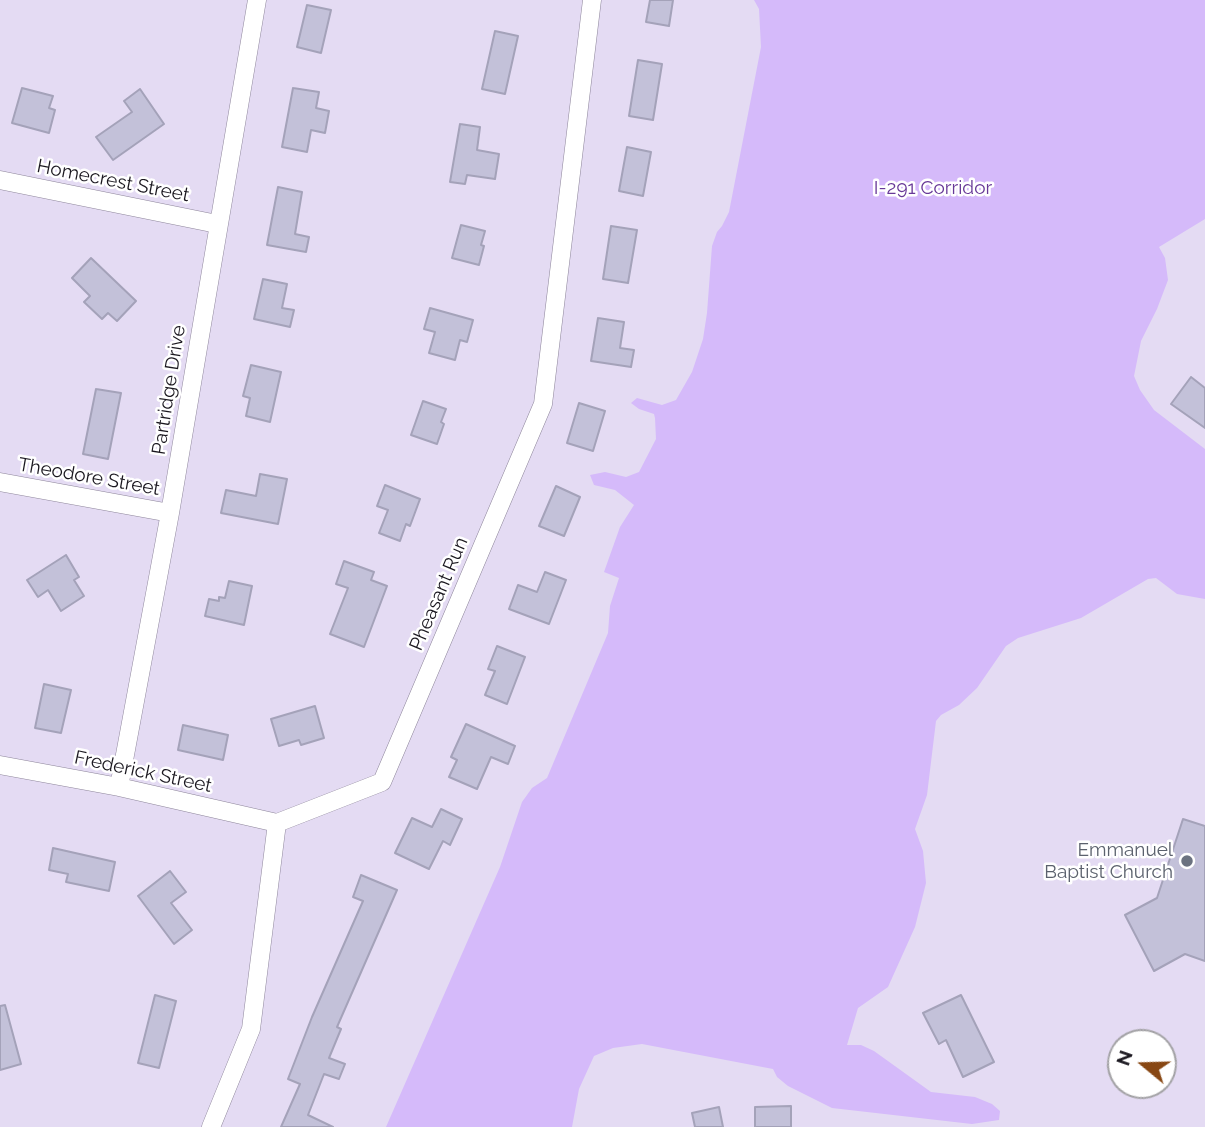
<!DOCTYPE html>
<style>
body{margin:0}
#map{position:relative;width:1205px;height:1127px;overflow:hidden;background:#e4dbf3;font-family:Raleway,sans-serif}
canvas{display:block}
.north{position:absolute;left:1107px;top:1029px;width:70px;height:70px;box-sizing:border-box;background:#fff;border:2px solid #a3a2a5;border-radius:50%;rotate:289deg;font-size:19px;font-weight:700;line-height:28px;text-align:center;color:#1a171f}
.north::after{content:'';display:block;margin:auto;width:24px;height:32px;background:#884713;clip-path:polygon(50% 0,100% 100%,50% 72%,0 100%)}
</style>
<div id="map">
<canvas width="1205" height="1127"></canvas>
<div class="north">N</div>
</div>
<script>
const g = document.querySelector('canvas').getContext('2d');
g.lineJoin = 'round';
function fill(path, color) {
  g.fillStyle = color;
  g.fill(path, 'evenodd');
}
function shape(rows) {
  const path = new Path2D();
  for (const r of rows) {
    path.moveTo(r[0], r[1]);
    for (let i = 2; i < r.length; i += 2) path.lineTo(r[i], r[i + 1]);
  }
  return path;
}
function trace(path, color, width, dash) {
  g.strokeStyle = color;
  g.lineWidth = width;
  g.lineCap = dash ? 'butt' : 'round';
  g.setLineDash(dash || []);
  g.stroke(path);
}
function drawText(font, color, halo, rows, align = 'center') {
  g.font = font + ' Raleway,sans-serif';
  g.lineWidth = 5;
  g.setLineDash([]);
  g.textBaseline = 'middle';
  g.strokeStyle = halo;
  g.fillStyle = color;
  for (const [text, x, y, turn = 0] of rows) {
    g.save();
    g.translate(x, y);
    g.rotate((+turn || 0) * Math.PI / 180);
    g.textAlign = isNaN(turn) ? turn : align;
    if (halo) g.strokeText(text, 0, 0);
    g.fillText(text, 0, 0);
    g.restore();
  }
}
const green = shape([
 [754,0,1205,0,1205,219,1159,247,1165,258,1168,280,1157,309,1141,341,1134,376,1140,390,1154,410,1205,449,1205,599,1177,594,1156,578,1148,579,1081,618,1018,638,1006,646,977,688,959,705,941,715,936,721,927,795,915,829,923,851,926,883,915,927,888,987,858,1008,847,1045,861,1045,874,1051,931,1092,975,1097,992,1104,1000,1111,999,1120,972,1124,832,1108,788,1086,777,1077,773,1069,642,1044,613,1048,594,1056,579,1089,572,1127,386,1127,500,867,522,802,532,788,547,778,608,633,610,606,619,578,604,572,620,527,634,505,615,490,594,485,590,475,605,472,626,477,639,472,656,439,655,418,654,414,639,409,631,403,637,398,662,405,676,400,692,372,703,339,707,313,712,246,717,232,722,226,729,212,761,47,759,9]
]);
const building = shape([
 [650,0,673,0,669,26,646,22,650,0],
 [307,5,331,10,321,53,297,47,307,5],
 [495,31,518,36,505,94,482,89,495,31],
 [638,60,662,64,653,120,629,116,638,60],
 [22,88,53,96,49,108,55,110,49,133,12,123,22,88],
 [293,88,319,92,316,108,329,111,325,133,311,130,307,152,282,147,293,88],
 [140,89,164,124,113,160,96,137,132,112,124,101,140,89],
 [460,124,480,127,477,150,499,154,495,179,467,175,465,184,450,182,460,124],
 [627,147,651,152,643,196,619,191,627,147],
 [278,187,302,192,295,234,309,237,306,252,267,245,278,187],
 [461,225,485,231,481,245,484,246,479,265,452,258,461,225],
 [611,226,637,230,628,283,603,279,611,226],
 [91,258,136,301,117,321,108,313,102,319,84,302,90,296,72,278,91,258],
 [263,279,287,284,282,308,294,310,290,327,254,319,263,279],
 [430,308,473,320,467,342,460,340,455,360,429,353,435,332,424,329,430,308],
 [598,318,624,322,620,348,634,350,631,367,591,361,598,318],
 [251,365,281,372,270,422,246,416,250,398,243,396,251,365],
 [1191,377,1205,388,1205,428,1171,404,1191,377],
 [96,389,121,393,108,459,83,454,96,389],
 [423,401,446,409,441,422,444,424,437,444,411,435,423,401],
 [579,403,605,411,593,451,567,443,579,403],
 [260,474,287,479,278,524,221,513,226,490,256,496,260,474],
 [385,485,420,499,410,526,406,524,400,541,379,533,388,510,377,506,385,485],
 [556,486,580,497,564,536,539,526,556,486],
 [66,555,79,577,74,580,84,596,61,611,48,590,38,597,27,580,66,555],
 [344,561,374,572,371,580,387,586,364,647,330,634,348,588,336,584,344,561],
 [545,572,566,580,549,624,509,609,518,585,537,592,545,572],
 [229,581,252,586,244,625,205,616,209,599,219,601,219,597,225,598,229,581],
 [497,646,525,657,507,704,485,695,495,671,488,669,497,646],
 [44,684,71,690,61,733,35,728,44,684],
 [315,706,324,738,301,745,299,740,279,746,271,719,315,706],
 [466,724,515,746,508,764,491,757,477,789,449,777,457,760,451,757,466,724],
 [183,725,228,735,223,760,178,750,183,725],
 [441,809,462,819,450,845,443,841,429,869,395,853,412,818,432,827,441,809],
 [1183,819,1205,826,1205,961,1185,954,1154,971,1125,915,1157,898,1183,819],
 [53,848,115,862,109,891,66,882,68,874,49,870,53,848],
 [170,871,186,892,171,903,192,930,174,944,138,896,170,871],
 [361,875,397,890,337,1027,341,1029,329,1058,345,1064,339,1079,324,1074,308,1115,333,1127,281,1127,300,1084,288,1079,312,1017,363,901,353,897,361,875],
 [155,995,176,1001,159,1068,138,1063,155,995],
 [961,995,994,1062,963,1077,946,1040,939,1044,923,1013,961,995],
 [5,1005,21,1064,0,1070,0,1006,5,1005],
 [791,1106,791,1127,755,1127,755,1107,791,1106],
 [719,1107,723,1127,695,1127,692,1113,719,1107]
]);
const street = shape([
 [0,180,217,224],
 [0,482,170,513],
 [0,765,119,787,277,823],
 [119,787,170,513,257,0],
 [277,823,382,782,543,404,592,0],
 [211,1127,251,1029,277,823]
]);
const markers = [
 [1187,861,7,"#6b7280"]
];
const streetNames = [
 ["Homecrest Street",113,181,11],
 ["Partridge Drive",169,390,-81],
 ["Theodore Street",89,477,10],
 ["Pheasant Run",439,594,-67],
 ["Frederick Street",143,772,12]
];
const parkNames = [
 ["I-291 Corridor",933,188]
];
const worshipNames = [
 ["Emmanuel",1173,850],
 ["Baptist Church",1173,872]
];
fill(green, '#d5bafa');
fill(building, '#c3c1d9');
trace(building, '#a4a2b9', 2);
trace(street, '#8e869b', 19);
trace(street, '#fff', 18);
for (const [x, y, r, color] of markers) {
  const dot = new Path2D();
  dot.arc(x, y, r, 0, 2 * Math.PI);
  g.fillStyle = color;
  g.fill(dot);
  trace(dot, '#fff', 2.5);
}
drawText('19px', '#1a171f', '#fff', streetNames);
drawText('19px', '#673897', '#fff', parkNames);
drawText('19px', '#5b616d', '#fff', worshipNames, 'right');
</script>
